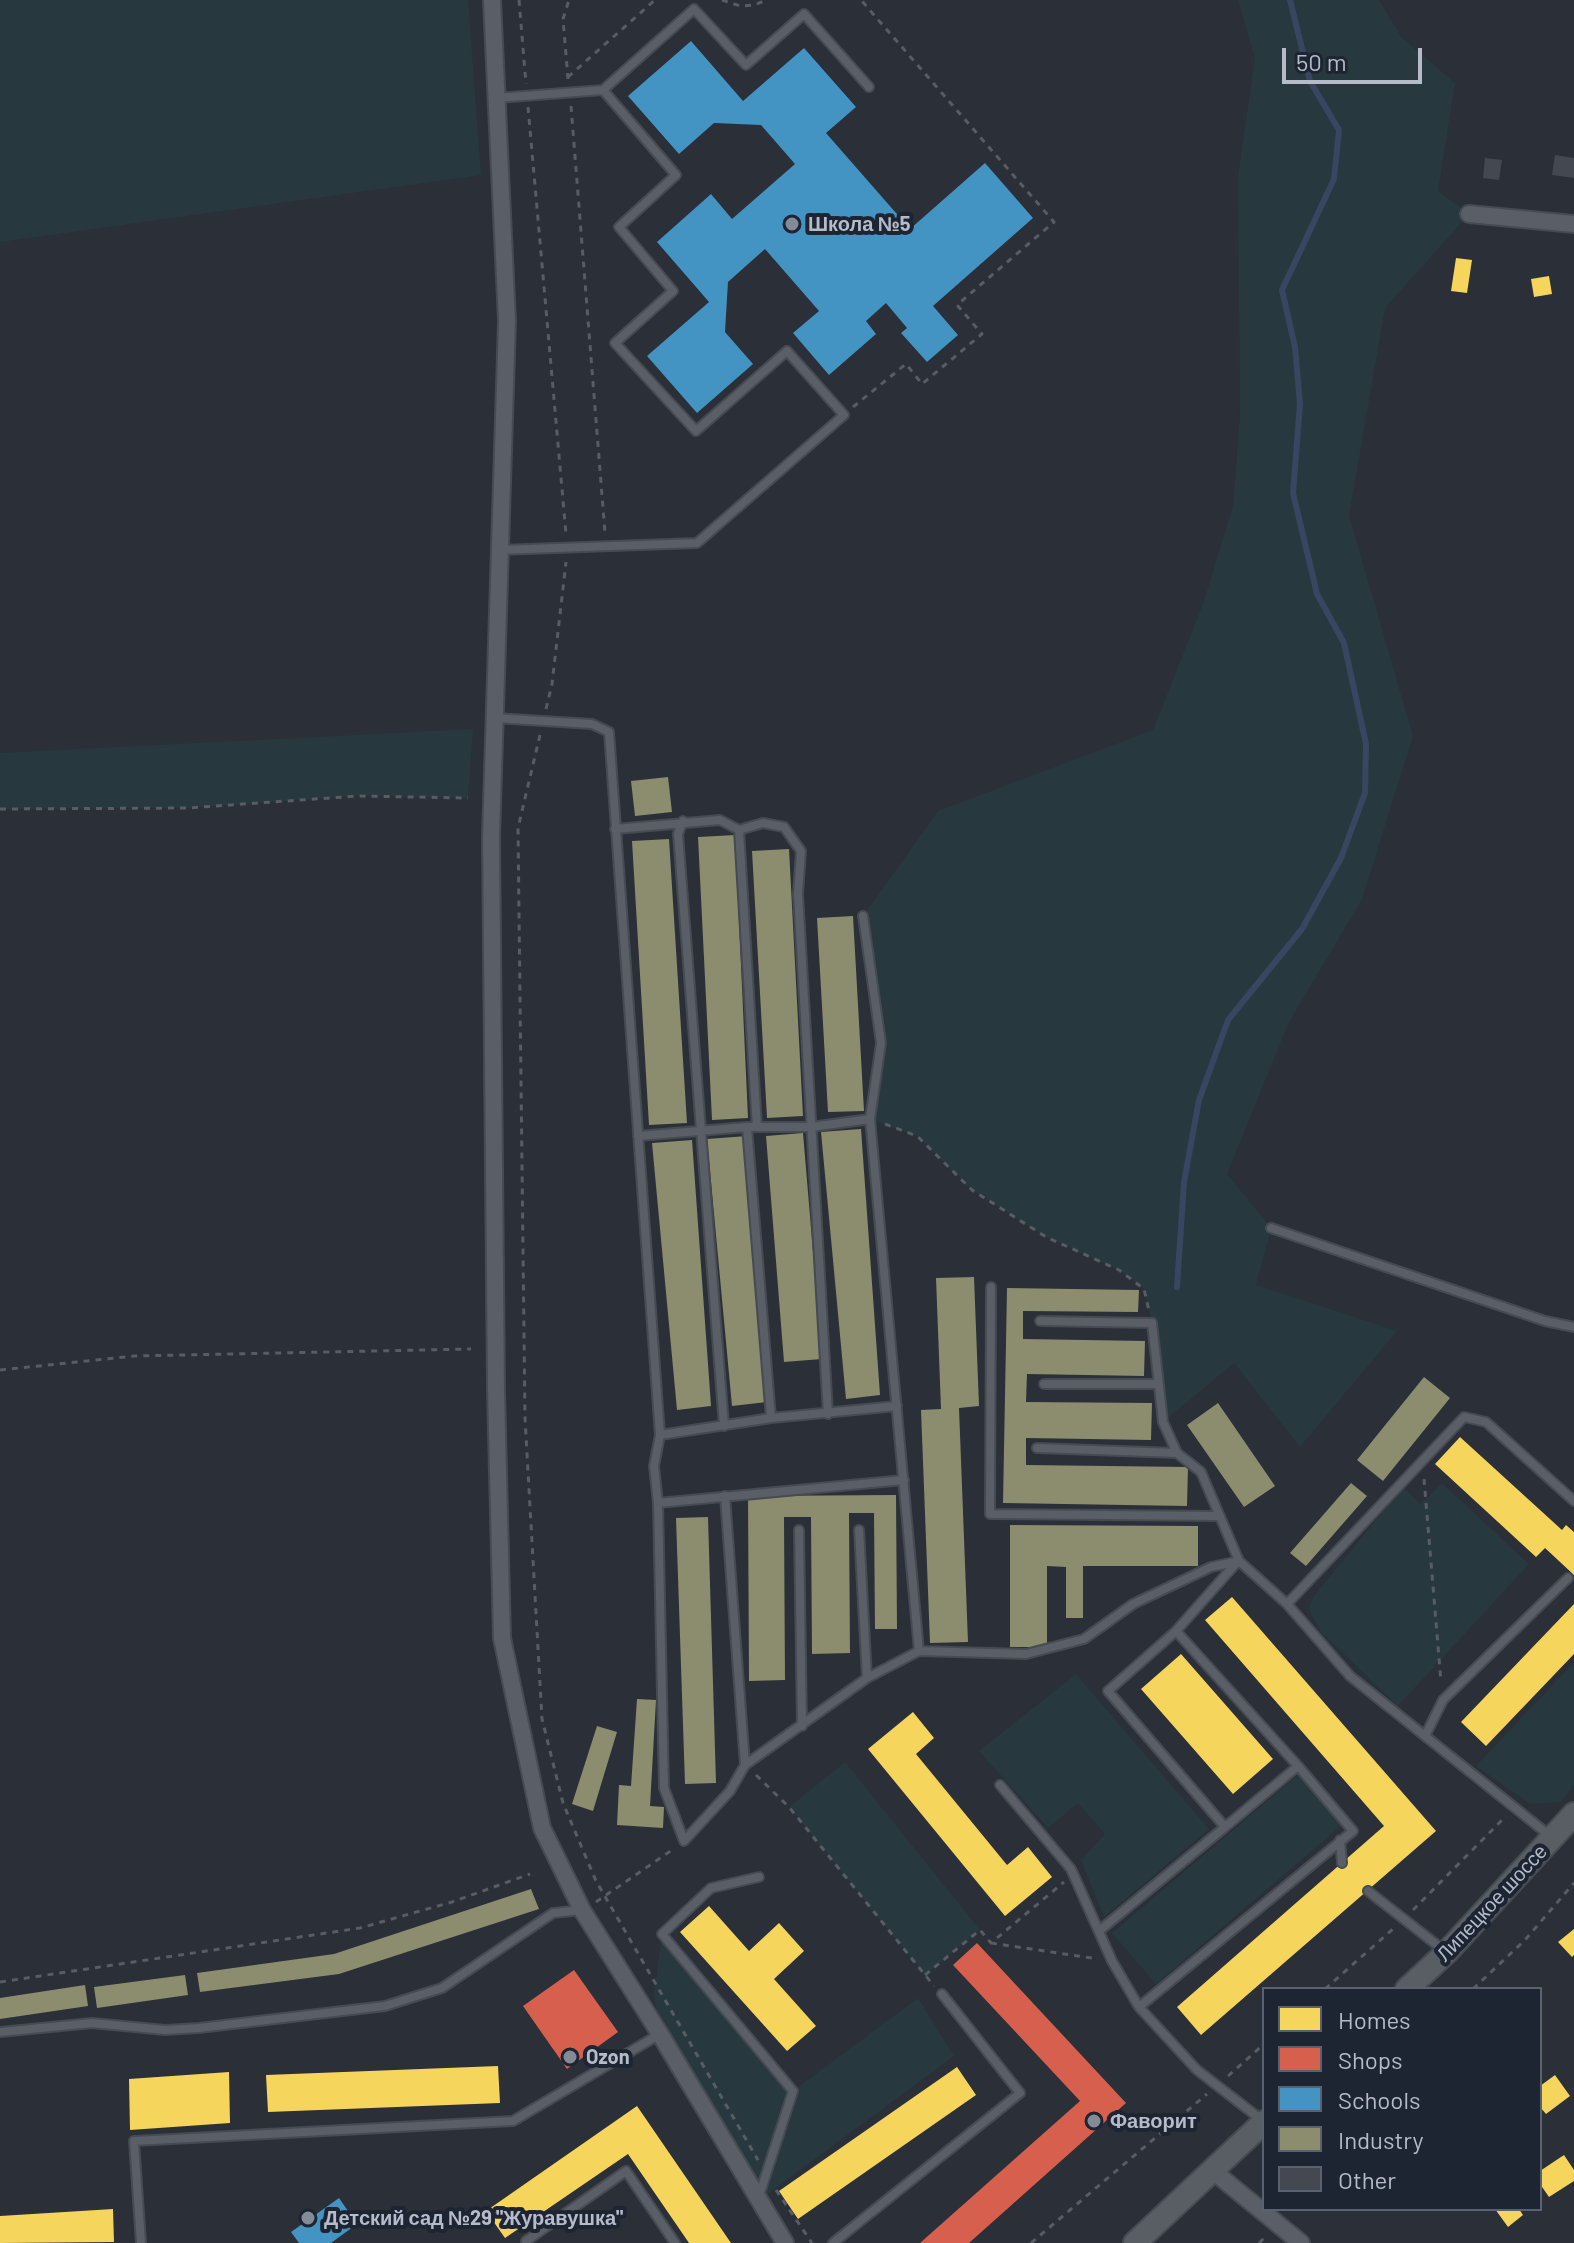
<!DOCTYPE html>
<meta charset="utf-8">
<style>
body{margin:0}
#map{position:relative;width:1574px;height:2243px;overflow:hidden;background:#2a2f38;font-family:Barlow,sans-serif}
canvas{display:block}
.legend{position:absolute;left:1262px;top:1987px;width:280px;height:224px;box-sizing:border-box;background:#1d2533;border:2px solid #5a616f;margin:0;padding:10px 14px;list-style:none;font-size:24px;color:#b5bbc9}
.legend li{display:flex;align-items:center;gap:16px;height:40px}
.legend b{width:40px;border:2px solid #5a616f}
.scale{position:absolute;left:1282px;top:48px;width:140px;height:36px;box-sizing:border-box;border:4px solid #b5bbc9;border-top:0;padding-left:10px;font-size:24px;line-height:28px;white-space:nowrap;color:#b5bbc9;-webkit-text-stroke:6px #1d2533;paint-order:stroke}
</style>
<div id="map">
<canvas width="1574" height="2243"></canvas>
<ul class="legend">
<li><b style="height:22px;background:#f6d55c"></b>Homes</li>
<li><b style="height:22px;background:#d6604d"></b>Shops</li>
<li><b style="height:22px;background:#4393c3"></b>Schools</li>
<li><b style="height:22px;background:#8c8c6e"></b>Industry</li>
<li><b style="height:22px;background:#444850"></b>Other</li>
</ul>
<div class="scale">50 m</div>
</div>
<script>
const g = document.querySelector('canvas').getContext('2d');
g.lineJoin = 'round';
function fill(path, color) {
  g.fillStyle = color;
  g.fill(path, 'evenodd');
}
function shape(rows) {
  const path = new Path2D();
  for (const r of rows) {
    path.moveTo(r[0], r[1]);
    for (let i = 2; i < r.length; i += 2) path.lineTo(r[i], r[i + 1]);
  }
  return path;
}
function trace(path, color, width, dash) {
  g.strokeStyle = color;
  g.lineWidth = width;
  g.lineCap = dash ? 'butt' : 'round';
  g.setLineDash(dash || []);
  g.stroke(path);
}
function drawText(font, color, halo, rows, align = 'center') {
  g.font = font + ' Barlow,sans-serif';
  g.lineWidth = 8;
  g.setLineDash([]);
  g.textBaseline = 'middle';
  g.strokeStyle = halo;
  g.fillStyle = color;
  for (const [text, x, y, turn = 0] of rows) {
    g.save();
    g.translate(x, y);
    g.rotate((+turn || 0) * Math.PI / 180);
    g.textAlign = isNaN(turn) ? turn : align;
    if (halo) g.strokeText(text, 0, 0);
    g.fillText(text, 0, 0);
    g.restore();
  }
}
const green = shape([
 [0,0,468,0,481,175,0,242],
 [1238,0,1379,0,1402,38,1455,83,1438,191,1469,214,1385,308,1349,515,1413,736,1362,899,1289,1022,1227,1174,1271,1228,1256,1285,1397,1331,1300,1447,1234,1363,1163,1422,1152,1323,1144,1289,1119,1270,1046,1237,972,1190,917,1136,870,1119,881,1043,863,916,938,811,1153,730,1203,604,1233,506,1240,415,1238,176,1255,58],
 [473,729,468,798,358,796,187,808,0,809,0,753],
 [1442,1483,1529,1564,1398,1706,1321,1632,1309,1609,1313,1597,1403,1487,1420,1504],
 [1574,1662,1574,1785,1561,1802,1530,1804,1476,1766],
 [1076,1674,1209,1829,1104,1917,1081,1860,1105,1834,1078,1803,1048,1828,979,1751],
 [845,1762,980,1930,925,1975,789,1807],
 [1299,1774,1342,1825,1156,1984,1112,1933],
 [662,1934,793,2091,918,1998,954,2056,758,2201,660,2034,654,1994]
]);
const homes = shape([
 [1456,258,1472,260,1467,293,1451,291],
 [1549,276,1552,294,1534,297,1531,279],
 [1460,1437,1562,1530,1566,1525,1574,1532,1574,1575,1545,1548,1536,1557,1435,1464],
 [1232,1597,1436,1831,1201,2035,1177,2007,1384,1826,1205,1620],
 [1574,1604,1574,1654,1486,1746,1461,1722],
 [1181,1654,1273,1759,1233,1794,1141,1689],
 [913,1712,934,1738,916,1754,1007,1865,1028,1847,1052,1877,1005,1916,868,1749],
 [709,1906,749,1951,779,1923,804,1951,774,1979,816,2026,787,2051,680,1932],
 [1574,1929,1574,1955,1572,1957,1558,1942],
 [498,2066,500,2103,268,2112,266,2075],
 [957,2067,976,2095,798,2219,779,2191],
 [229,2072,230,2123,130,2130,129,2079],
 [1555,2075,1570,2096,1546,2114,1540,2107,1540,2086],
 [637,2106,731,2243,689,2243,628,2154,505,2238,486,2211],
 [1564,2155,1574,2170,1574,2181,1549,2197,1540,2184,1540,2171],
 [113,2209,114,2242,0,2243,0,2216],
 [1495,2209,1519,2209,1523,2215,1508,2227]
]);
const shops = shape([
 [977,1943,1126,2103,969,2243,920,2243,1080,2101,953,1965],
 [574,1970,618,2032,567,2069,523,2006]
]);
const schools = shape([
 [691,41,743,101,804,48,856,107,826,133,910,229,985,163,1033,218,933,306,958,335,927,362,901,333,907,328,886,303,866,321,876,334,829,375,793,333,819,311,765,249,728,282,725,332,753,364,697,413,647,356,709,302,657,242,711,194,732,219,795,164,761,125,714,123,679,154,628,96],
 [339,2198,357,2224,331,2243,299,2243,291,2232]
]);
const industry = shape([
 [668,777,672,812,635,816,631,781],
 [735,835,748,1118,712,1120,698,837],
 [669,839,687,1123,649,1125,632,841],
 [789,849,803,1116,767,1118,752,851],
 [853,916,864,1111,828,1112,817,918],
 [861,1129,880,1395,846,1399,821,1132],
 [803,1133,822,1359,784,1362,766,1136],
 [747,1136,767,1402,732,1406,707,1139],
 [692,1140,711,1406,677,1410,652,1143],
 [974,1277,979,1406,959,1408,968,1642,930,1643,921,1410,941,1409,936,1278],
 [1007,1288,1139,1290,1138,1312,1023,1311,1023,1339,1145,1341,1144,1376,1027,1374,1026,1402,1152,1403,1151,1440,1026,1438,1026,1465,1188,1467,1187,1506,1003,1503],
 [1424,1377,1450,1398,1383,1481,1357,1460],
 [1218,1403,1275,1486,1244,1507,1187,1425],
 [1351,1483,1367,1496,1306,1566,1290,1553],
 [896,1495,897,1629,875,1629,874,1513,849,1513,850,1653,812,1654,811,1517,784,1517,785,1680,749,1681,748,1496],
 [708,1517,716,1783,685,1784,676,1518],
 [1010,1525,1198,1526,1198,1566,1083,1566,1083,1618,1066,1618,1066,1567,1047,1566,1047,1647,1010,1647],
 [637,1699,656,1700,650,1806,664,1807,663,1828,617,1825,619,1785,631,1786],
 [597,1726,617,1732,593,1811,572,1804],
 [531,1889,539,1909,339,1974,200,1992,197,1973,334,1954],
 [185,1975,188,1995,97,2008,94,1987],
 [85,1985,88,2006,0,2019,0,1998]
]);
const stream = shape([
 [1177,1287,1184,1182,1199,1100,1228,1020,1302,929,1341,858,1365,793,1366,744,1344,643,1317,594,1293,493,1300,404,1295,347,1282,290,1334,179,1339,130,1310,81,1290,0]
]);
const building = shape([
 [1555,155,1574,158,1574,178,1552,175],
 [1485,158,1502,160,1499,180,1483,178]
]);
const path = shape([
 [519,0,526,84],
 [722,0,740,6,754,5,767,0],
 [568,77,655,0],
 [568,79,563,19,569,0],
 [571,106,605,533],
 [528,107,566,534],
 [853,407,906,364,922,384,982,334,957,305,1054,222,861,0],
 [546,709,552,684,566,562],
 [540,735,518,828,525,1418,542,1719,563,1803,596,1881,758,2160],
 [0,809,187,808,358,796,468,798],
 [885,1124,917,1136,972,1190,1046,1237,1119,1270,1144,1289,1149,1311],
 [0,1370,134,1356,471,1349],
 [1424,1479,1441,1682],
 [756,1775,789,1807,934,1986],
 [596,1902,672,1850],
 [1413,1910,1506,1816],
 [991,1943,1098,1959],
 [925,1975,980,1930,991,1943,1064,1882],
 [0,1982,360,1928,452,1902,530,1874],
 [1325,1989,1393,1929],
 [1473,1989,1525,1940,1574,1883],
 [1228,2076,1264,2044],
 [776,2190,812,2243],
 [1031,2243,1207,2094],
 [1259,2243,1267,2235]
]);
const service = shape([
 [497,98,603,90,694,9,746,65,804,14,869,87],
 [500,550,697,543,844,415,787,351,696,431,615,343,673,291,619,227,676,175,603,90],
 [495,718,592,724,609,732,660,1435,654,1466,658,1503,664,1788,684,1841,730,1791,745,1765,867,1678,919,1651,1026,1654,1084,1639,1133,1604,1211,1567,1239,1561],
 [683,821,678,834,724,1426],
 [615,829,720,820,739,830,763,823,784,827,801,851,798,894,828,1414],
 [739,830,757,1127],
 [863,916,881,1043,870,1119,919,1651],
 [747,1127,771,1418],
 [638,1136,747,1127,811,1127,870,1119],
 [1271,1228,1545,1321,1574,1327],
 [991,1287,990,1514,1217,1516],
 [1040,1321,1152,1323,1163,1422,1177,1453,1201,1472,1239,1561,1287,1604,1350,1676,1549,1835],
 [1044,1384,1158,1384],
 [660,1435,771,1418,897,1406],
 [1037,1448,1177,1453],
 [725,1496,745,1765],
 [658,1503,904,1480],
 [799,1530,802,1726],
 [859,1530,867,1678],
 [1287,1604,1464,1417,1486,1422,1574,1501],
 [1425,1736,1443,1700,1568,1578],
 [1000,1785,1071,1869,1112,1961,1139,2007,1197,2070,1263,2121],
 [1225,1827,1298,1766],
 [1340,1840,1342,1863],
 [1368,1891,1446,1952],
 [1099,1931,1225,1827,1108,1691,1176,1631],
 [1139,2007,1353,1831,1298,1766,1176,1631,1238,1561],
 [0,2032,92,2023,165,2030,199,2028,385,2006,442,1988,553,1913,582,1910],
 [759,2196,793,2091,662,1934,711,1888,759,1877],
 [526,2241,626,2171,675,2243],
 [141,2243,134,2141,513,2121,660,2034],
 [833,2243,1020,2093,942,1994]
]);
const minor = shape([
 [492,0,507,321,491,837,496,1390,502,1638,542,1828,582,1910,660,2034,785,2243],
 [1469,214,1574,224],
 [1213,2171,1301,2243]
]);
const secondary = shape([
 [1407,1989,1447,1952,1574,1814],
 [1135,2243,1264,2122]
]);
const markers = [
 [792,224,8,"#848a96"],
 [570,2057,8,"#848a96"],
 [1094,2121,8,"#848a96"],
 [308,2218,8,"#848a96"]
];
const poiNames = [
 ["Школа №5",808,224],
 ["Ozon",586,2057],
 ["Фаворит",1110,2121],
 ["Детский сад №29 \"Журавушка\"",324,2218]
];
const streetNames = [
 ["Липецкое шоссе",1492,1903,-47]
];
fill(green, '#27393e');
fill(homes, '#f6d55c');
fill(shops, '#d6604d');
fill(schools, '#4393c3');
fill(industry, '#8c8c6e');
trace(stream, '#384661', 6);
fill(building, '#444850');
trace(service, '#464a51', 12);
trace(minor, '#464a51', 20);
trace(secondary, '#464a51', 26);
trace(path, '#575d63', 3, [6, 6]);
trace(service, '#5a5e66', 8);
trace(minor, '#5a5e66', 16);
trace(secondary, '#595d64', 22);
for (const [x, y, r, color] of markers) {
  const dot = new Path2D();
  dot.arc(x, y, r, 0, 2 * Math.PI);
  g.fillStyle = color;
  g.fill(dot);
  trace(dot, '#1d2533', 3);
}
drawText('bold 20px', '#b5bbc9', '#1d2533', poiNames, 'left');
drawText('20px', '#b5bbc9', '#1d2533', streetNames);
</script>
